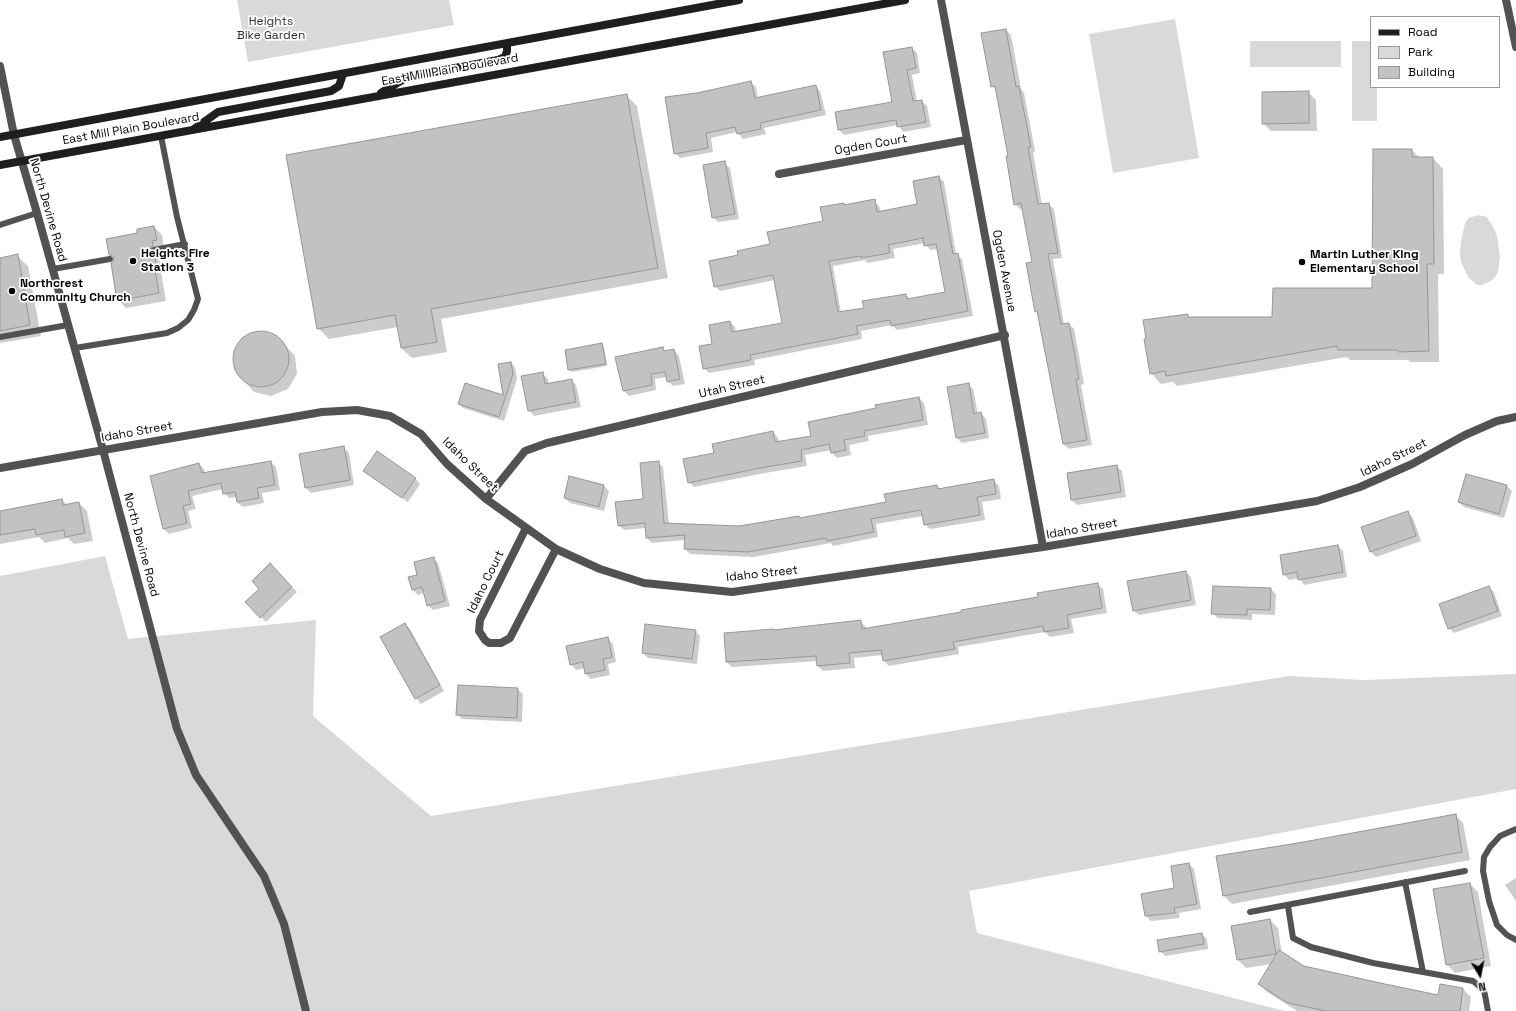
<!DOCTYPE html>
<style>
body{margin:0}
#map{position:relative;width:1516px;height:1011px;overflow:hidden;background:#fff;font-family:"Space Grotesk",sans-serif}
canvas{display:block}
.legend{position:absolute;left:1370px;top:16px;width:130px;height:72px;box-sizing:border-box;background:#fff;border:1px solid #999;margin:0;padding:5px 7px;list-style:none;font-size:12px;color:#000}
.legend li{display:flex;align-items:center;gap:8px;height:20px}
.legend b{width:20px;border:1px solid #999}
.north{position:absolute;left:1460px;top:955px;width:40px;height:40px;-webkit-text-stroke:3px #fff;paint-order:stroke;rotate:170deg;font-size:11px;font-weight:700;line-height:16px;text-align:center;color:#000}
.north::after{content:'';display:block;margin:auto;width:14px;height:18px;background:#000;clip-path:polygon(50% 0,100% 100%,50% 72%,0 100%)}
</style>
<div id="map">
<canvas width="1516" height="1011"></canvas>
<ul class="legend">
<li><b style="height:5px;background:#1f1f1f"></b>Road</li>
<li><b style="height:11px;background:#d9d9d9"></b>Park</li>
<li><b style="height:11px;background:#c2c2c2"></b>Building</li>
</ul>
<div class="north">N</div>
</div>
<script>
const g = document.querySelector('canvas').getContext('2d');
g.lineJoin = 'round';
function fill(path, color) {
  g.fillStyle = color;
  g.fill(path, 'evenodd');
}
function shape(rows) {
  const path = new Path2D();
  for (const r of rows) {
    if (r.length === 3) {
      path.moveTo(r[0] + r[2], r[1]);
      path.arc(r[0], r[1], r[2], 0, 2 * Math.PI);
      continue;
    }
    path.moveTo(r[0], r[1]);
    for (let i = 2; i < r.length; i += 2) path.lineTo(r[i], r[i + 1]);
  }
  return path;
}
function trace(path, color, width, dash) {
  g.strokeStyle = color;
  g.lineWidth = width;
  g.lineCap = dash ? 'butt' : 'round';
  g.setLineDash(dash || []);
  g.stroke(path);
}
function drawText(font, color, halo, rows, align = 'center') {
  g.font = font + ' "Space Grotesk",sans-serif';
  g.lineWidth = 3.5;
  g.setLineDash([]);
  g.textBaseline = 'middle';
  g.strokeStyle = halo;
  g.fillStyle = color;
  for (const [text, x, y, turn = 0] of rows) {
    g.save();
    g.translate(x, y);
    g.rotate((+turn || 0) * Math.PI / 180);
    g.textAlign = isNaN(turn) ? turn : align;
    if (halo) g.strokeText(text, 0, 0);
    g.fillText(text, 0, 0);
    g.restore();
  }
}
const green = shape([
 [237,0,449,0,454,25,248,62],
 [1175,19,1199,158,1113,173,1089,34],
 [1250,41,1341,41,1341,67,1250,67],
 [1352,41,1371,41,1371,87,1377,87,1377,121,1352,121],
 [1478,215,1487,217,1493,227,1497,236,1500,257,1498,272,1495,277,1491,281,1482,285,1477,285,1468,277,1461,262,1460,252,1461,242,1465,223,1469,218],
 [105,556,128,639,316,620,313,716,431,816,1289,676,1365,680,1516,674,1516,789,969,891,977,933,1285,1011,0,1011,0,576]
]);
const shadow = shape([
 [1006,30,1011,35,1021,89,1024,93,1035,151,1033,152,1042,205,1048,204,1054,209,1062,258,1053,259,1064,324,1069,324,1074,329,1084,384,1081,385,1092,445,1069,449,1063,444,1039,315,1035,311,1033,262,1023,209,1020,209,1015,204,1009,157,997,91,992,86],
 [912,48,917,53,920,73,912,75,917,102,921,101,927,106,931,127,903,132,898,125,844,135,839,130,893,102],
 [751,82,756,87,758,98,815,86,820,91,826,115,764,128,766,134,743,139,737,132,711,138,713,152,680,158,675,153,697,94],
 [1308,92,1316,100,1317,131,1271,131,1263,123],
 [626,95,637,106,668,278,441,319,447,352,412,358,401,348,398,327,329,339,318,328],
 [1412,150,1420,158,1433,158,1443,169,1444,274,1438,274,1439,362,1410,362,1408,360,1350,360,1347,357,1177,386,1173,382,1161,384,1151,373,1187,315,1191,318,1273,318,1373,289],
 [725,163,730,168,739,219,718,222,713,217],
 [939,177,944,182,956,255,962,259,973,316,897,330,892,325,861,331,862,339,754,360,755,365,709,373,704,368,713,344,730,322,735,327,736,333,783,324,775,280,720,291,715,286,739,256,771,245,824,222,844,204,846,206,874,201,879,206,881,212,918,205],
 [925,243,930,250,938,249,946,293,910,299,906,295,865,309,841,313,833,266,865,260,867,263,895,258,893,249],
 [154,227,162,235,164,248,159,248,160,254,157,258,162,264,164,271,161,272,166,301,126,308,118,300,115,259,110,254,139,234],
 [17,256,28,266,41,336,0,343,0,259],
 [258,331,275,334,295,356,297,374,288,389,271,396,254,392,234,370,233,352,242,337],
 [602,344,604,347,607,366,572,372,569,370],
 [662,348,667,352,674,350,679,356,685,384,673,386,668,381,667,377,655,379,656,390,629,396,623,390],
 [511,363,515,367,517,379,504,421,463,408,459,404,504,396],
 [542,373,548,379,549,385,571,380,576,385,581,407,534,416,529,410],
 [968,384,973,389,978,414,981,413,986,419,989,438,962,443,957,438],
 [919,398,924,403,928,425,868,436,869,441,849,445,851,455,837,458,832,453,832,450,805,455,807,466,765,473,694,487,689,482,715,453,773,432,778,438,779,442,812,437,877,409],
 [344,448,349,453,354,485,311,493,306,488],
 [271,462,276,467,280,490,262,493,264,503,243,507,237,502,237,497,229,498,224,493,223,489,192,496,196,509,188,511,192,528,169,534,164,529,151,476,199,464,204,469,205,473],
 [658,462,663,467,669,524,739,527,799,517,801,518,887,503,937,486,940,489,994,481,999,486,1001,499,982,502,985,520,930,529,925,524,923,516,876,524,878,537,833,546,831,543,754,557,690,554,685,549,685,540,652,543,647,538,646,528,624,530,618,525,644,500],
 [1116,466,1122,471,1126,497,1077,505,1072,500],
 [1466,475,1507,486,1512,491,1504,518,1464,507,1459,502],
 [370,476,415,478,420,484,408,502],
 [604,486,609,491,604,511,570,503,565,498],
 [62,500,67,505,79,503,87,511,93,541,74,544,68,538,45,543,39,537,0,544,0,512],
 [1408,512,1413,518,1421,541,1376,557,1371,552],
 [1338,546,1343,551,1347,577,1304,585,1299,578,1289,580,1284,574],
 [433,558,438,563,450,606,433,610,428,605,424,593,418,595,413,590,418,575],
 [270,565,297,592,266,622,246,602,261,589],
 [1186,572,1191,577,1196,605,1139,615,1133,610],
 [1097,584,1103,589,1107,613,1071,619,1074,633,1050,637,1045,632,958,647,959,654,889,666,884,661,883,655,854,658,855,668,823,671,818,666,818,661,732,667,727,662,725,634,775,631,860,621,866,627,866,629,962,613],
 [1489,587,1494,592,1502,616,1454,633,1449,628],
 [1271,589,1276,594,1275,615,1252,614,1252,620,1218,618,1212,613],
 [405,624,410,629,444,691,421,704,416,698],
 [695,631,700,636,697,664,648,658,643,653],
 [608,639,613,644,616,662,608,664,610,675,591,679,586,674,585,668,576,670,571,664],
 [518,689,523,694,522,722,462,719,457,714],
 [1455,815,1463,823,1470,860,1232,904,1224,896,1298,844],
 [1189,864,1194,869,1201,909,1179,913,1180,918,1151,921,1146,916,1175,889],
 [1516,878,1516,901,1505,885],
 [1470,884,1478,892,1491,966,1455,973,1447,965],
 [1270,920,1278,928,1282,954,1304,967,1439,996,1463,989,1471,997,1469,1011,1297,1011,1267,992,1259,984,1272,964,1246,968,1238,960,1232,927],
 [1202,934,1207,939,1208,949,1165,956,1160,951]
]);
const building = shape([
 [1006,29,1016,87,1019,86,1031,147,1028,147,1038,204,1049,203,1058,253,1048,254,1061,324,1069,323,1079,379,1076,380,1087,440,1063,444,1037,311,1035,312,1026,263,1032,262,1021,203,1014,205,1006,156,1008,156,995,86,991,87,981,33,1006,29],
 [912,47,916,68,907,70,913,101,922,100,926,122,897,127,896,120,838,130,835,112,892,102,883,52,912,47],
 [751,81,755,98,816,85,821,110,760,123,761,129,737,134,735,127,706,133,708,148,674,154,665,97,697,93,751,81],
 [1309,91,1309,123,1262,124,1262,92,1309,91],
 [627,94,658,268,431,309,437,342,401,348,395,315,317,329,286,155,627,94],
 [1373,149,1412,149,1412,157,1433,157,1434,264,1427,264,1429,351,1398,352,1398,350,1338,350,1337,346,1166,376,1165,371,1150,374,1144,339,1146,339,1143,320,1188,314,1188,317,1272,317,1273,288,1372,288,1373,149],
 [725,161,735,214,712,218,703,165,725,161],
 [939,176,953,254,958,253,968,311,891,326,890,320,856,326,858,334,750,355,751,360,703,369,699,346,712,344,709,325,730,321,732,332,782,323,773,275,714,287,709,261,738,255,737,251,770,244,767,232,823,221,820,207,844,203,844,205,875,199,877,212,917,204,913,181,939,176],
 [923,238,924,246,936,244,945,292,907,299,906,294,862,301,864,308,838,312,829,261,861,256,861,258,890,253,888,245,923,238],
 [154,226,157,240,152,241,153,246,151,247,150,250,151,253,155,254,156,264,154,264,159,293,117,301,111,263,113,262,114,259,113,256,109,255,106,239,137,233,137,229,154,226],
 [18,254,30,325,0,331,0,258,18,254],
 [261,359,28],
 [602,343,606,364,568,370,565,350,602,343],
 [663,347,664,351,674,349,680,379,667,382,665,372,651,374,652,385,623,391,615,357,663,347],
 [511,362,513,374,499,417,458,404,465,383,503,395,498,364,511,362],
 [543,372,545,384,572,379,576,402,528,411,521,376,543,372],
 [969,383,974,414,981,412,985,433,956,438,947,387,969,383],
 [919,397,923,420,864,431,865,436,844,440,846,450,831,453,829,444,801,450,802,461,760,468,688,483,683,459,714,453,712,444,773,431,775,442,811,436,808,422,876,408,875,405,919,397],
 [344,446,350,480,305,488,299,454,344,446],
 [377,451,416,478,402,498,363,471,377,451],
 [271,461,275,485,257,488,259,498,237,502,235,492,223,494,221,483,188,491,191,504,183,506,187,523,163,529,150,476,199,463,202,473,271,461],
 [659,461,664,523,739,526,799,516,800,518,886,502,884,494,937,485,938,489,994,479,996,494,977,497,980,515,924,525,921,510,871,519,874,532,827,541,826,538,748,552,684,549,685,535,646,538,645,523,618,526,615,502,643,499,640,463,659,461],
 [1117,465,1121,492,1071,500,1067,473,1117,465],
 [1466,474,1507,485,1499,514,1458,502,1466,474],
 [569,476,604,485,599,507,564,498,569,476],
 [62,499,63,505,79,502,85,533,65,537,64,530,36,535,35,529,0,535,0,511,62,499],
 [1408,511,1416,536,1370,552,1361,527,1408,511],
 [1338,545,1343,572,1298,580,1297,572,1283,575,1280,555,1338,545],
 [434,557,445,601,427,606,422,587,412,590,408,577,417,575,414,562,434,557],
 [270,563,292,587,260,618,245,602,259,589,252,581,270,563],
 [1186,571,1191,600,1133,611,1127,581,1186,571],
 [1098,583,1102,608,1067,615,1069,628,1044,632,1043,626,953,642,955,649,883,661,881,650,849,653,850,663,817,666,816,656,726,662,724,633,774,629,774,630,861,620,862,629,961,612,961,610,1038,597,1037,593,1098,583],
 [1213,586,1271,588,1270,610,1247,609,1247,615,1211,614,1213,586],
 [1489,586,1498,611,1448,629,1439,604,1489,586],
 [405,623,440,685,415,699,380,637,405,623],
 [645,624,696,630,692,659,642,653,645,624],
 [608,637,612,657,603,659,605,670,585,674,583,662,570,665,566,646,608,637],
 [458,685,518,688,517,718,456,715,458,685],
 [1456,814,1462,852,1223,896,1216,856,1298,843,1456,814],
 [1189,863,1197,904,1174,908,1175,913,1145,916,1141,894,1174,888,1171,866,1189,863],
 [1470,883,1484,958,1446,965,1433,889,1470,883],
 [1270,919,1276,954,1237,960,1231,926,1270,919],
 [1202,933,1204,944,1159,952,1157,940,1202,933],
 [1279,950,1304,966,1385,984,1438,995,1440,984,1463,988,1460,1011,1326,1011,1288,1003,1258,984,1279,950]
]);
const service = shape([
 [0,225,37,213],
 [154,250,185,244],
 [53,269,110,259],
 [0,337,68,325],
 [75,348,167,333,178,328,188,320,194,310,198,299,177,217,161,136],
 [1516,829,1500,836,1490,847,1484,857,1483,871,1489,901,1497,925,1507,935,1516,940],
 [1405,882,1423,972],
 [1288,906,1293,938,1311,947,1373,963,1473,981,1484,990,1488,1011],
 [1250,912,1465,871]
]);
const minor = shape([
 [941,0,1043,547],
 [1506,0,1516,47],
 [779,174,966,140],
 [0,468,322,412,357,410,390,416,421,434,447,464,486,499,556,549,600,569,644,583,732,592,1043,547,1317,501,1360,487,1412,464,1465,435,1497,421,1516,417],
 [486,499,525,451,547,443,1005,335],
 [526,528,480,620,479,631,485,640,489,643,501,643,510,638,556,549]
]);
const tertiary = shape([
 [0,66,14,135,37,213,103,450,177,729,196,775,264,876,284,924,306,1011]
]);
const secondary = shape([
 [381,93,407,77,498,60,505,57,507,51,507,43],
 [194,129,218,112,331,91,339,86,343,74],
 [0,137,739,0],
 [0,165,905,0]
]);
const markers = [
 [133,261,4,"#000"],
 [1302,262,4,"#000"],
 [12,291,4,"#000"]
];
const parkNames = [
 ["Heights",271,22],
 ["Bike Garden",271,36]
];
const streetNames = [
 ["East Mill Plain Boulevard",450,70,-10],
 ["East Mill Plain Boulevard",131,129,-10],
 ["Ogden Court",871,145,-10],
 ["North Devine Road",48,210,74],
 ["Ogden Avenue",1004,271,79],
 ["Utah Street",732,387,-13],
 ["Idaho Street",137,432,-10],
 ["Idaho Street",1394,458,-26],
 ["Idaho Street",470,465,44],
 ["Idaho Street",1082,529,-10],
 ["North Devine Road",141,545,75],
 ["Idaho Street",762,574,-6],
 ["Idaho Court",486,582,-64]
];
const poiNames = [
 ["Heights Fire",141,254],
 ["Station 3",141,268],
 ["Martin Luther King",1310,255],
 ["Elementary School",1310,269],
 ["Northcrest",20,284],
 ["Community Church",20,298]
];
fill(green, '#d9d9d9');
fill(shadow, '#0003');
fill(building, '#c2c2c2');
trace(building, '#969696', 1);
trace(service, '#525252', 6);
trace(minor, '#525252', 8);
trace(tertiary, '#525252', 8);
trace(secondary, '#1f1f1f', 8);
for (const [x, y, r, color] of markers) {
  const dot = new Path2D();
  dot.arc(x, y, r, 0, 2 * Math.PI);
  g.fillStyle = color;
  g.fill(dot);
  trace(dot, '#fff', 1.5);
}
drawText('12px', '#303030', '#fff', parkNames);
drawText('12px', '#000', '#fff', streetNames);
drawText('bold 12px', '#000', '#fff', poiNames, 'left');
</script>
